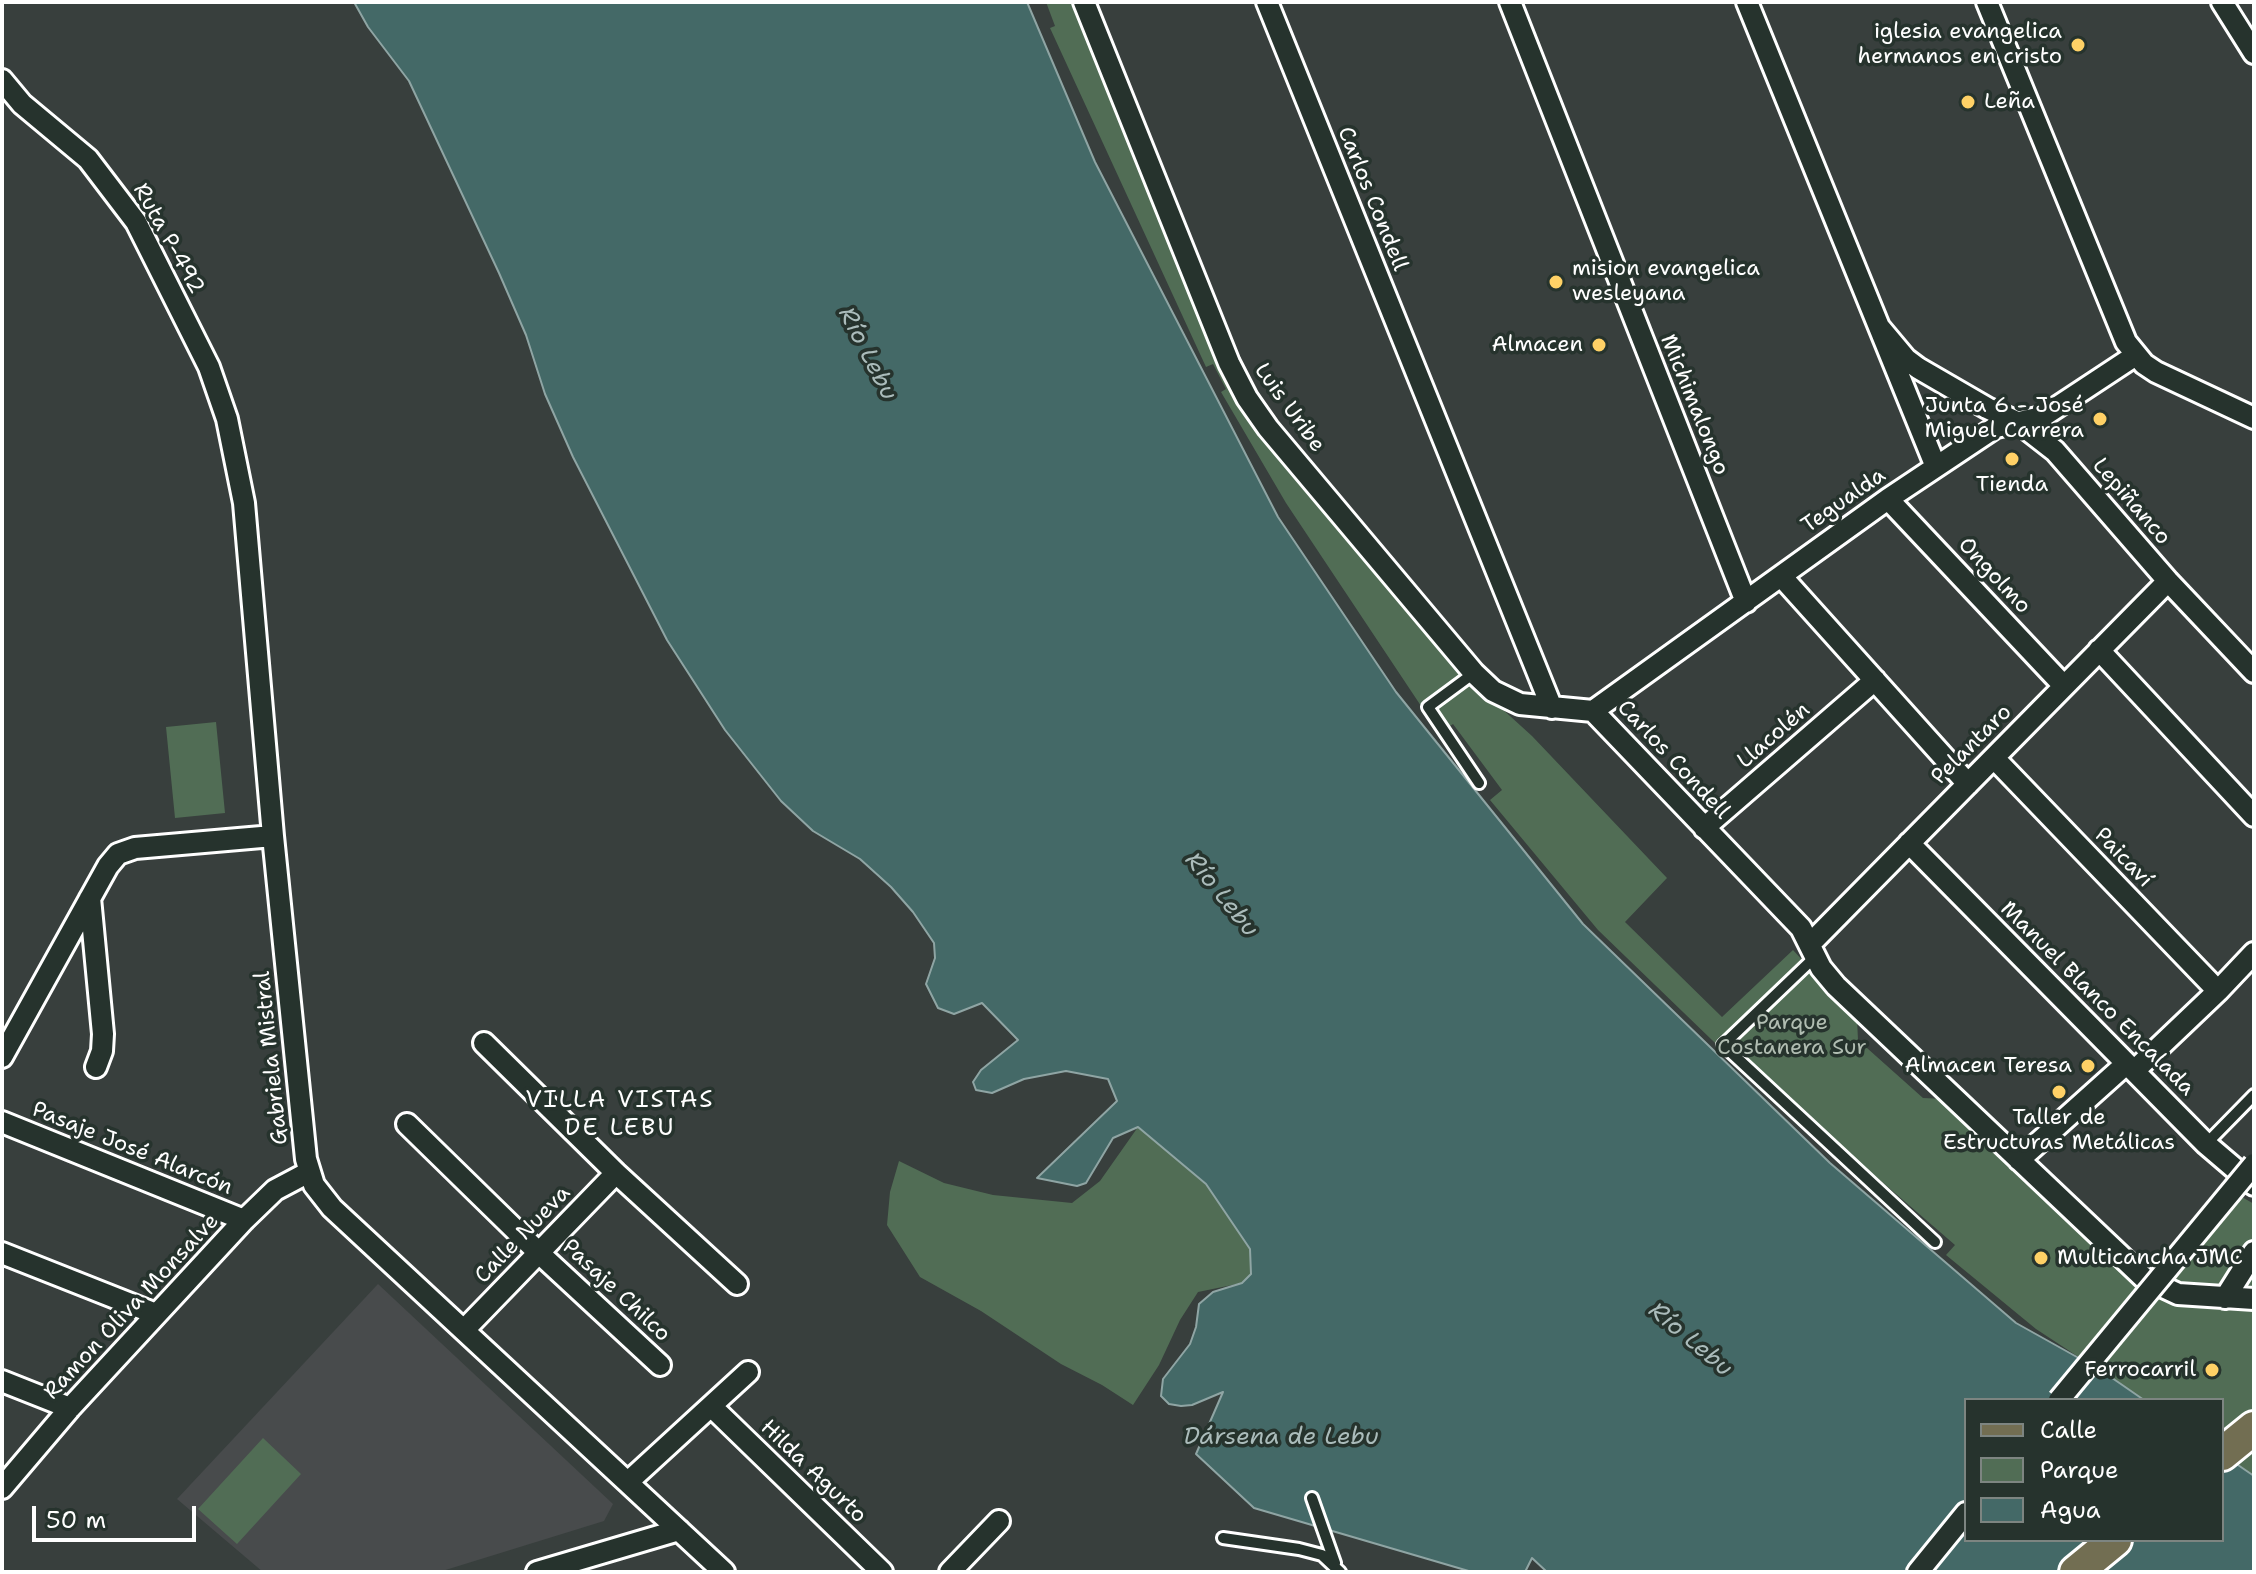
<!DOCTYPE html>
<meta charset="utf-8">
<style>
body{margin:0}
#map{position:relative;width:2256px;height:1574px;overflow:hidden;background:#383f3d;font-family:"Shantell Sans",sans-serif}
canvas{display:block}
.frame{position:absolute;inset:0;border:4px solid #fff;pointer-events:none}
.legend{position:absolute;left:1964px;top:1398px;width:260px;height:144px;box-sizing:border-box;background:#26332d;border:2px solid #7d8581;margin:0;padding:10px 14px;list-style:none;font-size:24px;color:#fff}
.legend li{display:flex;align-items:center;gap:16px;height:40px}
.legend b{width:40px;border:2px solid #7d8581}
.scale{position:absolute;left:32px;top:1506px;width:164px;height:36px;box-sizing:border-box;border:4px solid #fff;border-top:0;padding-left:10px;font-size:24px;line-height:28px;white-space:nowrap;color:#fff;-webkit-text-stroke:6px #26332d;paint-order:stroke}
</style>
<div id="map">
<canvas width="2256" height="1574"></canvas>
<div class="frame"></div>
<ul class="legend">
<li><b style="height:10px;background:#726e52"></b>Calle</li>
<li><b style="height:22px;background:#516d55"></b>Parque</li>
<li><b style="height:22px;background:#446967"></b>Agua</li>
</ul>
<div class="scale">50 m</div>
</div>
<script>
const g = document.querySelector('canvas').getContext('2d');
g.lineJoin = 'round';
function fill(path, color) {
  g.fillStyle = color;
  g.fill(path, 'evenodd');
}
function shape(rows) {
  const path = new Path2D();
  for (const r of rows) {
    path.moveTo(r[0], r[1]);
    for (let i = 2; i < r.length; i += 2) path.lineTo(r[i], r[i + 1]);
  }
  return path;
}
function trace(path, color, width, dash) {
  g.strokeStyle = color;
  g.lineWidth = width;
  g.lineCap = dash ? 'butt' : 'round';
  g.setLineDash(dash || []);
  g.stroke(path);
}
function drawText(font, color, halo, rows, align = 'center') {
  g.font = font + ' "Shantell Sans",sans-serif';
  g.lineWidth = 7;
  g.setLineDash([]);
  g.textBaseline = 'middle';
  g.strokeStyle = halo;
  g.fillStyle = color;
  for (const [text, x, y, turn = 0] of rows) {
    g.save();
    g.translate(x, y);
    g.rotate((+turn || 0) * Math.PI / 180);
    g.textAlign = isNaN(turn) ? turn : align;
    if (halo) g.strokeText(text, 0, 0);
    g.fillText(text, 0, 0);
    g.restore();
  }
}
const built = shape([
 [378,1284,613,1504,604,1521,439,1572,263,1572,177,1499]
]);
const green = shape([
 [1046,2,1076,2,1231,380,1438,641,1499,706,1532,736,1667,878,1625,922,1722,1017,1793,950,1857,1019,1858,1040,1923,1098,1944,1099,2128,1279,2156,1297,2242,1197,2254,1204,2254,1476,2222,1454,2222,1400,2144,1400,2036,1329,1946,1255,1955,1245,1866,1168,1855,1178,1598,930,1490,800,1502,790,1453,724,1439,733,1286,503,1221,392,1226,389,1213,364,1206,367,1050,28,1055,26],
 [216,722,225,813,175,818,166,727],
 [1138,1127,1206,1184,1250,1249,1251,1274,1242,1283,1198,1292,1180,1320,1159,1365,1133,1405,1102,1385,1061,1364,981,1311,920,1277,887,1225,890,1192,899,1161,944,1183,993,1195,1072,1203,1100,1181],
 [263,1438,301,1474,237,1544,198,1509]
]);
const water = shape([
 [354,2,1027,2,1095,162,1278,517,1396,692,1583,924,1830,1163,2016,1323,2102,1371,2144,1400,1966,1400,1966,1540,2222,1540,2222,1454,2254,1476,2254,1572,1547,1572,1532,1558,1525,1572,1472,1572,1254,1508,1196,1454,1223,1392,1192,1405,1181,1406,1169,1404,1161,1396,1163,1379,1190,1344,1196,1327,1199,1304,1213,1292,1242,1283,1251,1274,1250,1249,1206,1184,1138,1127,1113,1138,1086,1183,1077,1186,1037,1178,1117,1101,1108,1079,1066,1071,1024,1079,992,1093,976,1090,973,1082,981,1070,1018,1040,982,1003,954,1014,938,1008,926,984,935,958,934,943,913,912,891,887,860,859,813,831,781,801,725,730,667,640,573,457,545,394,526,335,499,273,409,81,368,27,354,2]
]);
const lane = shape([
 [1474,673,1428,707,1479,783],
 [1816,956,1723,1045,1935,1242],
 [2206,1144,2254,1095],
 [1312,1498,1335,1563],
 [1223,1538,1299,1549,1322,1555,1340,1572]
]);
const street = shape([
 [1084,2,1229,363,1247,398,1268,428,1474,673,1493,691,1520,704,1593,711,1801,928,1821,968,1836,986,2144,1278,2178,1294,2254,1299],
 [1267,2,1552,708],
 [1510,2,1746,602],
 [1747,2,1936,467],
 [1987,2,2126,342,2144,364,2156,372,2254,418],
 [2222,2,2254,53],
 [2,80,22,104,88,159,136,222,209,367,227,419,244,503,273,836,306,1159,314,1185,332,1208,724,1572],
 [1880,328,1906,359,1918,368,1987,408,2019,423,2055,451,2168,581,2254,672],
 [1888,499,2064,686],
 [1781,576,1968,784],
 [2099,650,2254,816],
 [1593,711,1888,499,1996,427,2042,417,2136,355],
 [1994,758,2218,991],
 [1704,828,1875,680],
 [1909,843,2206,1144,2254,1185],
 [90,898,103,1034,102,1051,96,1067],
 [1811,943,2168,581],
 [484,1043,616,1173,737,1284],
 [2,1057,108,866,118,854,135,848,273,836],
 [2134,1071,2218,991,2254,953],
 [2,1122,244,1220],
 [407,1124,539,1253,660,1365],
 [2019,1160,2126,1064],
 [2,1253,156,1314],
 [2225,1298,2254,1252],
 [464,1330,616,1173],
 [2,1381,70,1408],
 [711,1406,882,1572],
 [628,1482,748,1372],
 [2,1488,70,1408,244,1220,275,1190,309,1172],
 [537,1572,679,1530],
 [950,1572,999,1521],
 [1918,1572,1966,1513]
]);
const primary = shape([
 [2222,1454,2254,1428],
 [2076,1572,2115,1540]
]);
const streetBridge = shape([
 [2059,1400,2254,1164]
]);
const markers = [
 [2078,45,8,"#ffd166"],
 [1968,102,8,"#ffd166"],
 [1556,282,8,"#ffd166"],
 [1599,345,8,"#ffd166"],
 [2100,419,8,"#ffd166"],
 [2012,459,8,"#ffd166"],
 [2088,1066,8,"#ffd166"],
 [2059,1092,8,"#ffd166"],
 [2041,1258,8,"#ffd166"],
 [2212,1370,8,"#ffd166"]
];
const poiNames = [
 ["iglesia evangelica",2062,32],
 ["hermanos en cristo",2062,57],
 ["Leña",1984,102,"left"],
 ["mision evangelica",1572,269,"left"],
 ["wesleyana",1572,294,"left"],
 ["Almacen",1583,345],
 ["Junta 6 - José",2084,406],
 ["Miguel Carrera",2084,431],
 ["Tienda",2012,485,"center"],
 ["Almacen Teresa",2072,1066],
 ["Taller de",2059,1118,"center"],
 ["Estructuras Metálicas",2059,1143,"center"],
 ["Multicancha JMC",2057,1258,"left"],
 ["Ferrocarril",2196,1370]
];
const streetNames = [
 ["Carlos Condell",1372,199,68],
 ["Ruta P-492",168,239,61],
 ["Michimalongo",1694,405,68],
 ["Luis Uribe",1289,408,54],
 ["Tegualda",1844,501,-35],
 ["Lepiñanco",2131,502,49],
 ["Ongolmo",1994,576,47],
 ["Llacolén",1774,736,-41],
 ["Pelantaro",1972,745,-45],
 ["Carlos Condell",1673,760,47],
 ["Paicaví",2123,858,46],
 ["Manuel Blanco Encalada",2097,999,45],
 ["Gabriela Mistral",272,1058,-96],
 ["Pasaje José Alarcón",132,1149,22],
 ["Calle Nueva",523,1235,-46],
 ["Pasaje Chilco",616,1291,43],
 ["Ramon Oliva Monsalve",132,1307,-47],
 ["Hilda Agurto",813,1472,44]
];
const parkNames = [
 ["Parque",1792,1023],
 ["Costanera Sur",1792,1048]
];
const waterNames = [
 ["Río Lebu",867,354,63],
 ["Río Lebu",1221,895,51],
 ["Río Lebu",1690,1340,40],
 ["Dársena de Lebu",1281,1438]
];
const neighbourhoodNames = [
 ["VILLA VISTAS",620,1101],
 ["DE LEBU",620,1129]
];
fill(built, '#484b4c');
fill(green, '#516d55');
fill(water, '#446967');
trace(water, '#8fa5a4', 2);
trace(lane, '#fff', 16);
trace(street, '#fff', 26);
trace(primary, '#fff', 38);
trace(lane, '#26332d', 10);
trace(street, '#26332d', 20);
trace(primary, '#726e52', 32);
trace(streetBridge, '#fff', 26, []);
trace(streetBridge, '#26332d', 20);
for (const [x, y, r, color] of markers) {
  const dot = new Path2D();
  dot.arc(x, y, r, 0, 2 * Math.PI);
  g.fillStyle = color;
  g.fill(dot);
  trace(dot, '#26332d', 3);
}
drawText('22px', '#fff', '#26332d', poiNames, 'right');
drawText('22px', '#fff', '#26332d', streetNames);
drawText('22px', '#b1bdb2', '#26332d', parkNames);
drawText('italic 24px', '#abbcbb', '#26332d', waterNames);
g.letterSpacing = '2px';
drawText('24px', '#fff', '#26332d', neighbourhoodNames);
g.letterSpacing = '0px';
</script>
